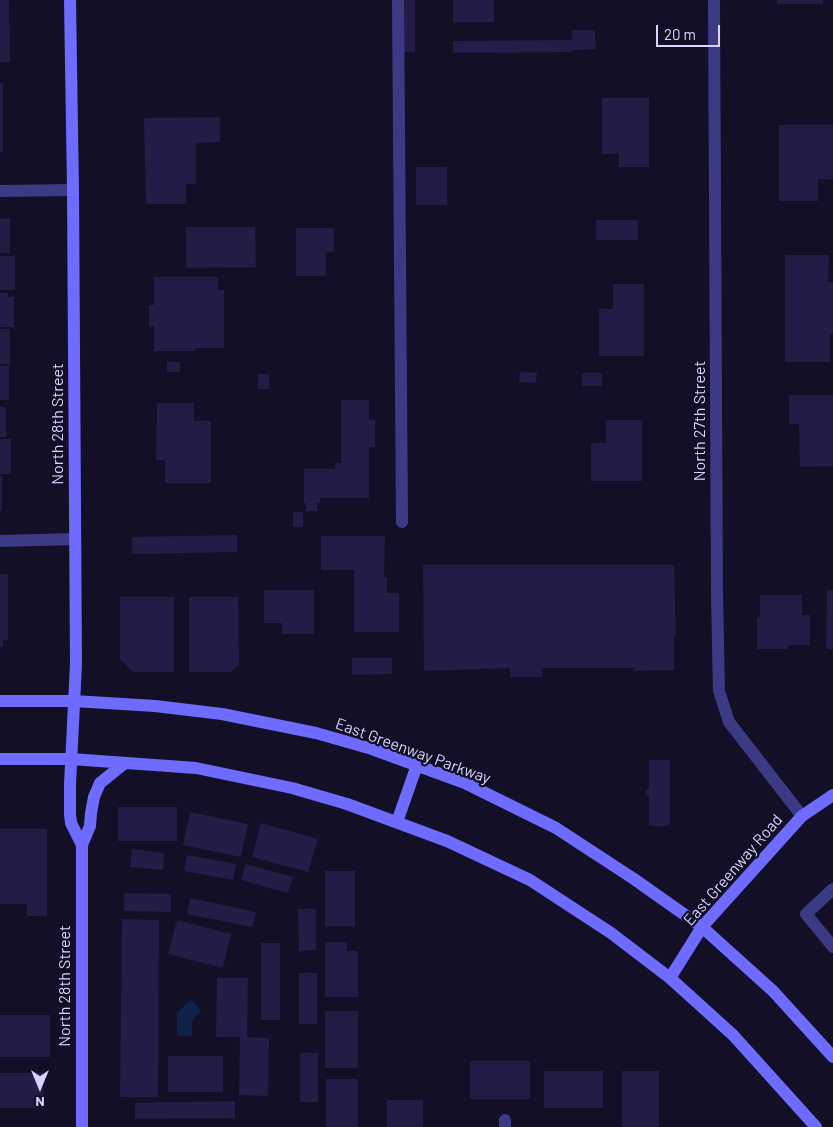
<!DOCTYPE html>
<style>
body{margin:0}
#map{position:relative;width:833px;height:1127px;overflow:hidden;background:#130f26;font-family:Barlow,sans-serif}
canvas{display:block}
.north{position:absolute;left:15px;top:1062px;width:50px;height:50px;-webkit-text-stroke:4px #130f26;paint-order:stroke;rotate:180deg;font-size:14px;font-weight:700;line-height:20px;text-align:center;color:#d9d4ff}
.north::after{content:'';display:block;margin:auto;width:18px;height:22px;background:#d9d4ff;clip-path:polygon(50% 0,100% 100%,50% 72%,0 100%)}
.scale{position:absolute;left:656px;top:25px;width:64px;height:22px;box-sizing:border-box;border:2px solid #d9d4ff;border-top:0;padding-left:6px;font-size:15px;line-height:18px;white-space:nowrap;color:#d9d4ff;-webkit-text-stroke:4px #130f26;paint-order:stroke}
</style>
<div id="map">
<canvas width="833" height="1127"></canvas>
<div class="north">N</div>
<div class="scale">20 m</div>
</div>
<script>
const g = document.querySelector('canvas').getContext('2d');
g.lineJoin = 'round';
function fill(path, color) {
  g.fillStyle = color;
  g.fill(path, 'evenodd');
}
function shape(rows) {
  const path = new Path2D();
  for (const r of rows) {
    path.moveTo(r[0], r[1]);
    for (let i = 2; i < r.length; i += 2) path.lineTo(r[i], r[i + 1]);
  }
  return path;
}
function trace(path, color, width, dash) {
  g.strokeStyle = color;
  g.lineWidth = width;
  g.lineCap = dash ? 'butt' : 'round';
  g.setLineDash(dash || []);
  g.stroke(path);
}
function drawText(font, color, halo, rows, align = 'center') {
  g.font = font + ' Barlow,sans-serif';
  g.lineWidth = 4.5;
  g.setLineDash([]);
  g.textBaseline = 'middle';
  g.strokeStyle = halo;
  g.fillStyle = color;
  for (const [text, x, y, turn = 0] of rows) {
    g.save();
    g.translate(x, y);
    g.rotate((+turn || 0) * Math.PI / 180);
    g.textAlign = isNaN(turn) ? turn : align;
    if (halo) g.strokeText(text, 0, 0);
    g.fillText(text, 0, 0);
    g.restore();
  }
}
const water = shape([
 [191,1000,201,1011,192,1021,192,1036,177,1036,177,1012]
]);
const building = shape([
 [0,0,9,0,10,62,0,62],
 [403,0,415,0,415,52,404,52],
 [453,0,494,0,494,22,453,22],
 [777,0,823,0,823,4,777,4],
 [572,30,595,30,596,49,572,50,572,52,453,53,453,41,572,40],
 [0,83,3,83,3,152,0,152],
 [602,98,649,98,649,167,619,167,619,154,602,154],
 [220,117,220,142,196,143,196,184,186,184,186,204,146,204,144,118],
 [779,125,833,125,833,179,818,179,818,201,779,201],
 [416,167,447,167,447,205,416,205],
 [10,218,10,253,0,253,0,219],
 [596,220,638,220,638,240,596,240],
 [186,227,255,227,256,267,186,268],
 [296,228,334,228,334,252,326,252,326,276,296,276],
 [785,255,829,255,828,282,833,282,833,333,830,333,830,362,785,362],
 [0,256,15,256,15,290,0,290],
 [154,277,218,277,218,290,224,290,224,348,195,348,195,351,154,351,154,326,149,326,149,305,154,305],
 [613,284,644,284,644,356,599,356,599,309,613,309],
 [0,293,8,293,8,297,14,297,14,327,0,327],
 [0,329,10,329,10,364,0,364],
 [167,362,180,362,180,372,167,372],
 [9,365,9,400,0,400,0,366],
 [520,372,537,373,536,383,519,382],
 [582,373,602,373,602,386,582,386],
 [258,374,269,374,269,389,258,389],
 [789,395,833,395,833,466,800,467,799,424,789,424],
 [341,400,369,400,369,420,375,419,375,447,369,447,369,498,320,498,320,503,317,503,317,511,306,511,306,503,304,503,304,469,335,469,335,463,341,463],
 [157,403,194,403,194,421,211,421,211,483,165,483,165,460,156,460],
 [0,407,6,407,6,437,0,437],
 [606,420,642,420,642,481,591,481,591,443,606,443],
 [0,439,11,439,11,474,0,474],
 [0,476,2,476,2,511,0,511],
 [293,512,303,512,303,527,293,527],
 [237,535,237,552,132,554,132,537],
 [321,536,385,536,384,577,387,577,387,593,399,593,399,632,354,632,354,570,321,570],
 [423,565,674,565,676,636,674,636,674,670,634,671,634,668,542,668,542,677,510,677,510,668,424,671],
 [0,574,8,574,8,640,3,640,3,647,0,647],
 [264,590,314,590,314,634,282,634,282,623,264,623],
 [827,590,833,590,833,649,826,649],
 [760,595,802,595,802,615,810,615,810,645,788,645,788,649,757,649,757,618,760,618],
 [120,597,174,597,174,672,133,672,120,659],
 [189,597,238,597,239,664,231,672,189,672],
 [352,658,392,658,392,674,352,675],
 [649,760,670,760,670,825,665,825,665,827,649,825,649,796,646,796,646,789,649,789],
 [118,807,177,807,177,841,118,841],
 [190,812,248,824,241,857,183,845],
 [261,823,318,839,308,872,252,857],
 [0,829,47,829,47,916,27,916,27,904,0,904],
 [132,849,164,853,163,870,130,867],
 [187,855,236,864,233,880,184,871],
 [246,864,293,877,288,893,241,880],
 [325,871,355,871,355,926,325,926],
 [124,893,171,894,171,912,124,911],
 [190,898,256,912,252,927,187,914],
 [298,909,316,909,316,950,299,951],
 [122,919,159,920,158,1097,120,1097],
 [177,920,231,934,223,968,168,954],
 [325,942,347,942,347,951,358,951,358,997,325,997],
 [261,943,280,943,280,1020,261,1020],
 [299,973,317,973,317,1024,299,1024],
 [217,978,248,978,247,1037,269,1038,268,1096,239,1095,240,1037,216,1037],
 [325,1011,358,1011,358,1068,325,1068],
 [0,1015,50,1015,50,1057,0,1057],
 [300,1053,318,1053,318,1102,300,1102],
 [168,1056,223,1056,223,1092,168,1092],
 [470,1061,530,1061,530,1099,470,1099],
 [544,1071,603,1071,603,1108,544,1108],
 [622,1071,659,1071,659,1127,622,1127],
 [0,1073,43,1073,43,1108,0,1108],
 [326,1079,358,1079,358,1127,326,1127],
 [387,1100,423,1100,423,1127,387,1127],
 [235,1101,235,1118,135,1119,135,1103]
]);
const lane = shape([
 [398,0,402,522],
 [833,889,806,914,833,947],
 [505,1120,505,1127]
]);
const street = shape([
 [714,0,717,593,719,691,729,722,802,816],
 [0,191,73,190],
 [0,541,75,539]
]);
const secondary = shape([
 [70,0,73,190,76,664,70,784,70,814,71,823,82,845],
 [0,701,74,701,155,706,222,714,316,733,372,749,465,783,556,828,634,879,702,927,773,991,833,1057],
 [0,759,71,759,196,768,292,788,347,804,447,841,530,880,611,933,670,978,733,1035,816,1127],
 [397,822,417,765],
 [670,978,702,927,719,908,802,816,833,795],
 [82,1127,82,845,90,826,91,813,94,797,100,783,125,763]
]);
const streetNames = [
 ["North 27th Street",700,421,-90],
 ["North 28th Street",58,424,-90],
 ["East Greenway Parkway",413,751,20],
 ["East Greenway Road",733,870,-49],
 ["North 28th Street",65,986,-90]
];
fill(water, '#0c2248');
fill(building, '#241b47');
trace(lane, '#3d3a85', 12);
trace(street, '#3d3a85', 12);
trace(secondary, '#6f6bff', 12);
drawText('16px', '#d9d4ff', '#130f26', streetNames);
</script>
